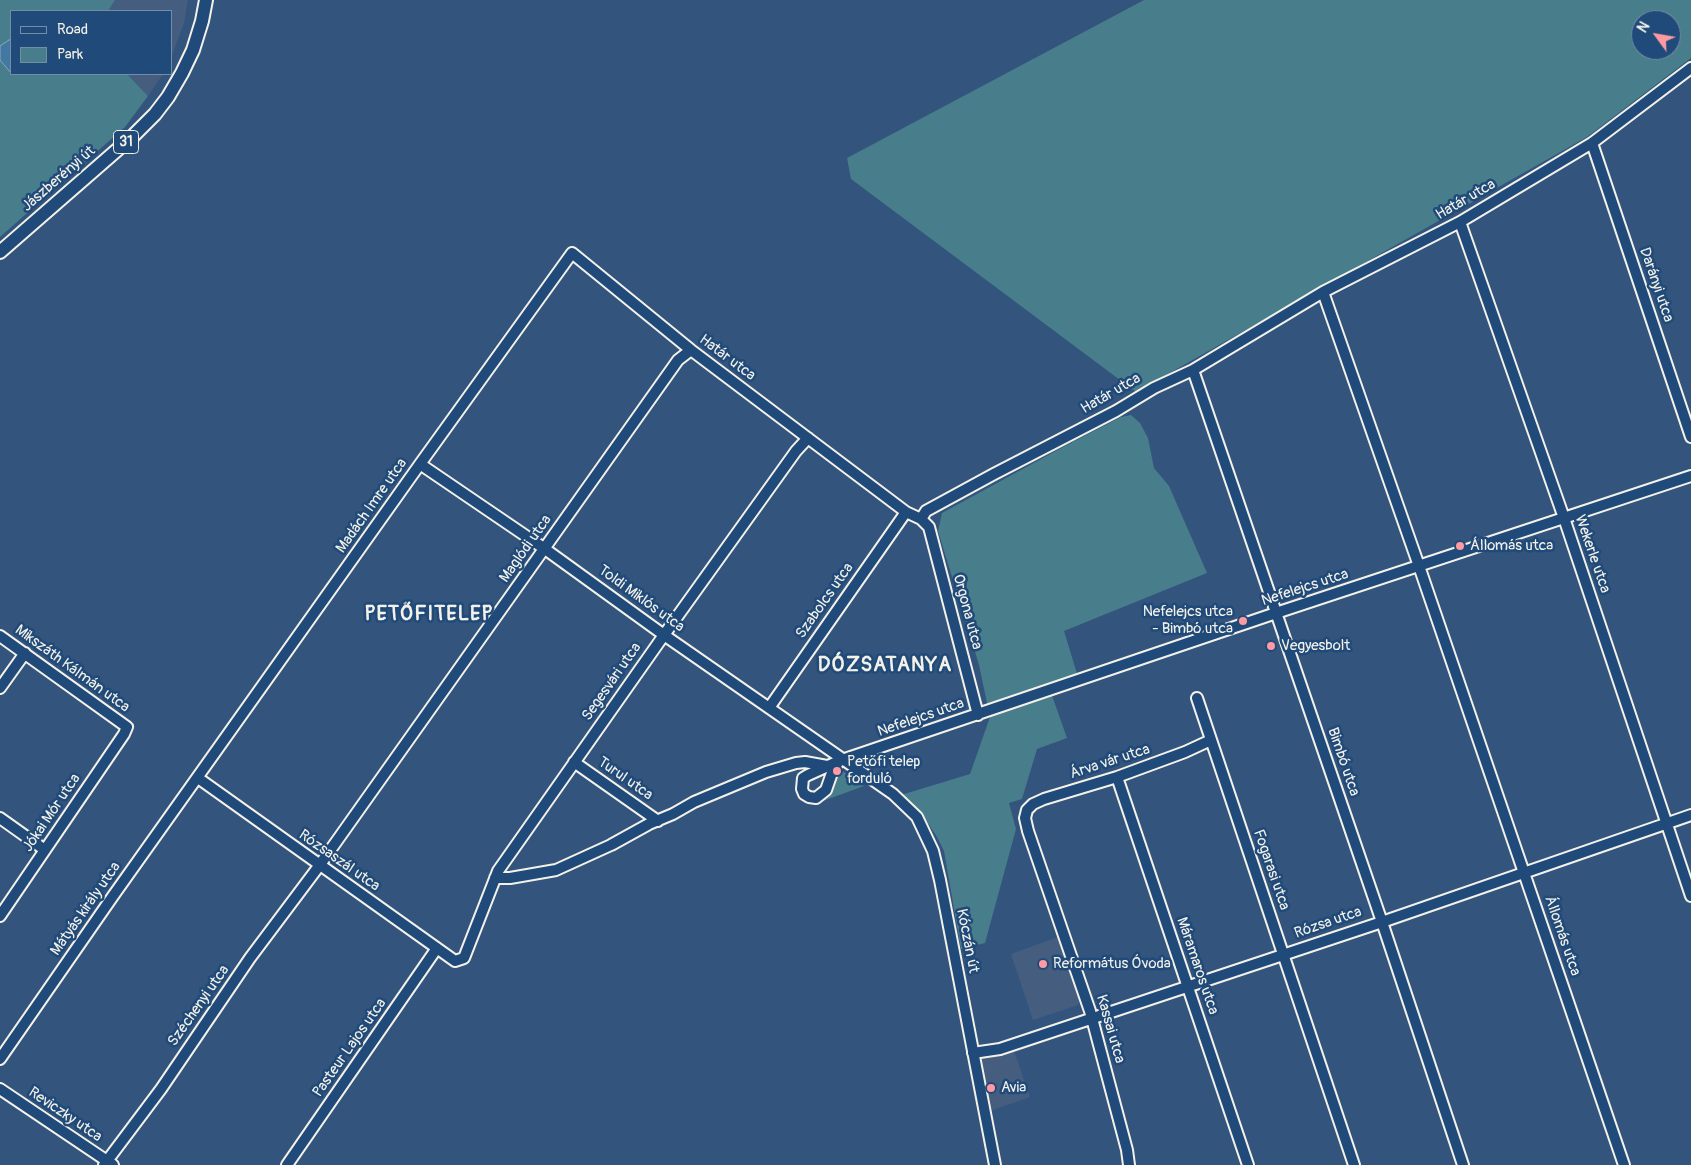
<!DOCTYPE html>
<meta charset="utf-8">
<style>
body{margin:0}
#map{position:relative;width:1691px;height:1165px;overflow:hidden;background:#33547c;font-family:Pangolin,sans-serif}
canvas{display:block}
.legend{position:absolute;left:10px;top:10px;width:162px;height:65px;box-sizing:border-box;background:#1f4a7a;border:1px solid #748da6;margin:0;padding:6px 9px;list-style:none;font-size:15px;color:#f4f1e8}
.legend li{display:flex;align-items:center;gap:10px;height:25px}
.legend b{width:25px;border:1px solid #748da6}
.north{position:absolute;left:1631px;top:10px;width:50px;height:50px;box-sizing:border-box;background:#1f4a7a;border:1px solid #748da6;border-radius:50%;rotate:302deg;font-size:14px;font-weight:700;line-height:20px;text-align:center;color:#f4f1e8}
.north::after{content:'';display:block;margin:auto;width:18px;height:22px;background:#ff9aa2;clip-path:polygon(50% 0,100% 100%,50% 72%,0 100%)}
</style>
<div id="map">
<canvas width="1691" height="1165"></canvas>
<ul class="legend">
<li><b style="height:6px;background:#1f4a7a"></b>Road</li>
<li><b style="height:14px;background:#487d8b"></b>Park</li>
</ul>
<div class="north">N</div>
</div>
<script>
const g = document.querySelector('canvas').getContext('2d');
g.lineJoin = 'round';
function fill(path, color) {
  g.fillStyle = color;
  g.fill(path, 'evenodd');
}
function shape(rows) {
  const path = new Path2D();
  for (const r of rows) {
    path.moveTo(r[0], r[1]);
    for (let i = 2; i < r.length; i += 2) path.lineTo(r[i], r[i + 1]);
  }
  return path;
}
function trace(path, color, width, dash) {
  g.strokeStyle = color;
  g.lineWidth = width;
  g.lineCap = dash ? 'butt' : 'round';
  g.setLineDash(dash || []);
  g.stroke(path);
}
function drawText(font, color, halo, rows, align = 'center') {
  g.font = font + ' Pangolin,sans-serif';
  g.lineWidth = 5;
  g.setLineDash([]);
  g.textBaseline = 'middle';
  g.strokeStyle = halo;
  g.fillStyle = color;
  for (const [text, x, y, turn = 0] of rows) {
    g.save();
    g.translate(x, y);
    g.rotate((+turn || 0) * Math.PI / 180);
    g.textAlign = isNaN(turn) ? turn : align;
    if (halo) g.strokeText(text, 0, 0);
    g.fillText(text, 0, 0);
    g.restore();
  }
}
const built = shape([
 [115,0,188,0,184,23,171,58,171,11,108,11],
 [127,74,163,74,148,96],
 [1058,937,1080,1000,1078,1005,1033,1020,1011,954],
 [1014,1051,1030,1097,990,1111,979,1057]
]);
const green = shape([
 [0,0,115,0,108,11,11,11,11,74,127,74,148,96,125,127,0,237],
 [1144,0,1691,0,1691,58,1587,137,1136,392,851,179,847,158],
 [1641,20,1671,20,1671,50,1641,50],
 [1131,415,1140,423,1148,438,1154,468,1169,486,1207,573,1064,631,1078,677,1049,687,1067,738,1037,749,1022,799,1009,803,1016,829,985,943,961,949,944,851,937,837,922,814,901,795,970,774,990,717,979,665,938,531,942,513,1063,447,1121,417],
 [841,770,864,786,823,801]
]);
const water = shape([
 [9,40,11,40,11,73,0,60,0,46,9,40]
]);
const minor = shape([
 [1592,143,1691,437],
 [1460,222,1564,518,1691,896],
 [1323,292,1419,566,1624,1165],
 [1193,370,1382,922,1463,1165],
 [420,464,545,549,664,635,893,794,917,817,933,851,940,880,995,1165],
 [921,519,926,511,994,474,1116,411,1154,388,1193,370,1323,292,1460,222,1592,143,1691,68],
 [0,636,127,727,124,734,0,916],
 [0,688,25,653],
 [1197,698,1354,1165],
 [769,708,906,512],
 [839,761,833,770,826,790,816,798,809,797,804,794,802,789,803,778,808,775,839,761,1276,613,1691,476],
 [574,762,658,821],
 [1117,777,1248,1165],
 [198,778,455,961,464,958,498,871,664,635,796,451,808,438],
 [0,818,45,850],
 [495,878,510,878,556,870,611,845,649,824,673,814,694,802,766,772,796,763,805,762,827,766],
 [973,1053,1000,1049,1382,922,1691,815],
 [0,1059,113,896,420,464,572,253,691,350,906,512,921,519,929,527,978,715],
 [0,1089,113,1165],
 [104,1165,161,1089,250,958,319,866,678,360,691,350],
 [287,1165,437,948],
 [1129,1165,1127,1150,1090,1011,1028,831,1025,818,1027,810,1033,804,1044,799,1117,777,1185,752,1211,740]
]);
const major = shape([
 [0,252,132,137,155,114,168,97,182,73,193,50,202,21,206,0]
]);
const markers = [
 [1460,546,5,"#ff9aa2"],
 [1243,621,5,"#ff9aa2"],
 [1271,646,5,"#ff9aa2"],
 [837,771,5,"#ff9aa2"],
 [1043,964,5,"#ff9aa2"],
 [991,1088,5,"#ff9aa2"]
];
const shields = [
 [126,142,25]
];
const shieldNames = [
 ["31",126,142]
];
const streetNames = [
 ["Jászberényi út",59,179,-41],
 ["Határ utca",1466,200,-30],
 ["Darányi utca",1656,285,71],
 ["Határ utca",727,358,37],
 ["Határ utca",1111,394,-30],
 ["Madách Imre utca",372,506,-55],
 ["Maglódi utca",526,549,-55],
 ["Wekerle utca",1592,554,71],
 ["Nefelejcs utca",1305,588,-18],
 ["Toldi Miklós utca",641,599,36],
 ["Szabolcs utca",825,601,-55],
 ["Orgona utca",967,612,75],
 ["Mikszáth Kálmán utca",72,669,36],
 ["Segesvári utca",612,682,-55],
 ["Nefelejcs utca",921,718,-19],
 ["Árva vár utca",1110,762,-18],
 ["Bimbó utca",1343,762,71],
 ["Turul utca",625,779,35],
 ["Jókai Mór utca",52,813,-56],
 ["Rózsaszál utca",339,861,35],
 ["Fogarasi utca",1271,870,71],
 ["Mátyás király utca",86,909,-55],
 ["Rózsa utca",1328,923,-19],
 ["Állomás utca",1562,936,71],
 ["Kóczán út",967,941,79],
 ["Máramaros utca",1197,966,71],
 ["Széchenyi utca",199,1006,-55],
 ["Kassai utca",1110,1029,74],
 ["Pasteur Lajos utca",350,1048,-55],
 ["Reviczky utca",65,1115,34]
];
const poiNames = [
 ["Állomás utca",1470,546],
 ["Nefelejcs utca",1233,612,"right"],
 ["- Bimbó utca",1233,629,"right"],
 ["Vegyesbolt",1281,646],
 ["Petőfi telep",847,762],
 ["forduló",847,779],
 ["Református Óvoda",1053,964],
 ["Avia",1001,1088]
];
const districtNames = [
 ["PETŐFITELEP",429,615],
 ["DÓZSATANYA",885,666]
];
fill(built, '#455e80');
fill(green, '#487d8b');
fill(water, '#4378a0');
trace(water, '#8aa8bd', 1);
trace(minor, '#f4f1e8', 14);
trace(major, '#f4f1e8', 16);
trace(minor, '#1f4a7a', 10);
trace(major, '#1f4a7a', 12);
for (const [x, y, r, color] of markers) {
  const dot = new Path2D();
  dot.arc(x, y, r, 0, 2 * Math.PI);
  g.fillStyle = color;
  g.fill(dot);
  trace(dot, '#1f4a7a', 2);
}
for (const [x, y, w] of shields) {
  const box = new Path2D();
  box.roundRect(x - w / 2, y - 11.5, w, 23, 4);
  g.fillStyle = '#1f4a7a';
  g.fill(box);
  trace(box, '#f4f1e8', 1);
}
drawText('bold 14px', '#f4f1e8', null, shieldNames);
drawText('15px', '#f4f1e8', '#1f4a7a', streetNames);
drawText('15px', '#f4f1e8', '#1f4a7a', poiNames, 'left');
g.letterSpacing = '1px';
drawText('bold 20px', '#f4f1e8', '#1f4a7a', districtNames);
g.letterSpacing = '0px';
</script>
